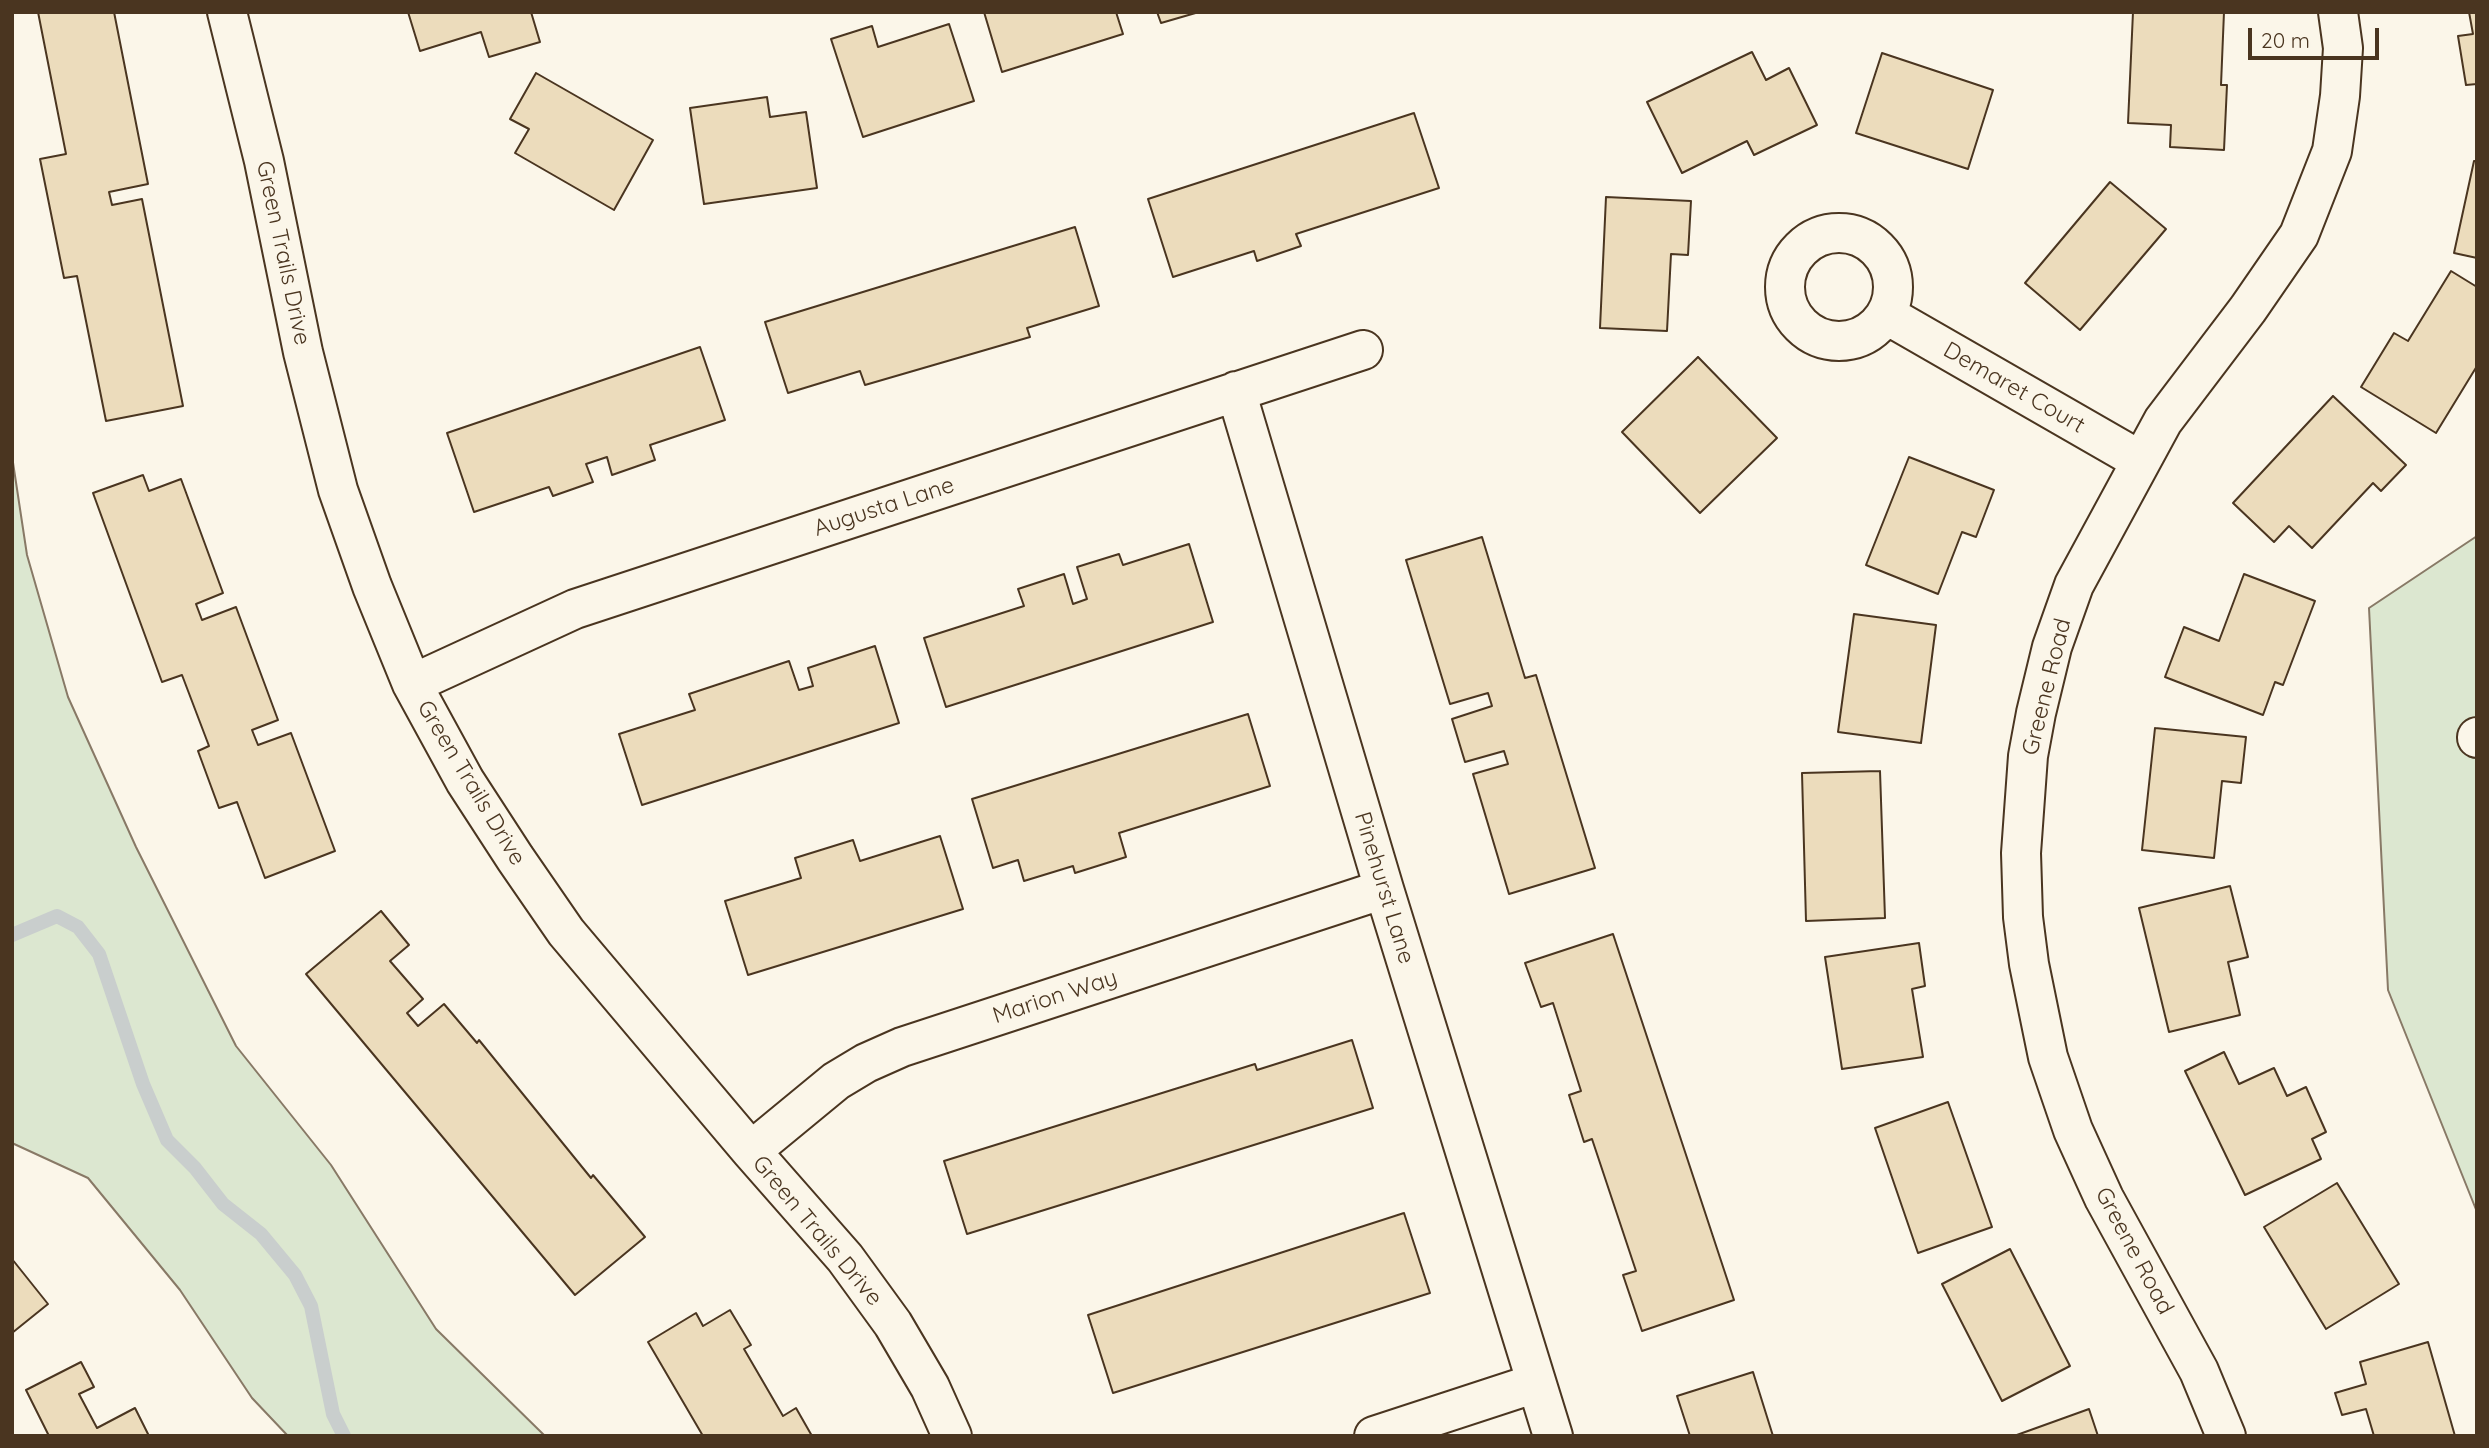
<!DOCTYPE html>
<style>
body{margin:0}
#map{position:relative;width:2489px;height:1448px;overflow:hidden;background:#fbf6e9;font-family:Quicksand,sans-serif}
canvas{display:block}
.frame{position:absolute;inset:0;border:14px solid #4a3520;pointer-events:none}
.scale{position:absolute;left:2248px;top:28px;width:131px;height:32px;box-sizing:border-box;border:4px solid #4a3520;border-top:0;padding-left:9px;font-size:21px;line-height:24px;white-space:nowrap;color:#4a3520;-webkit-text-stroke:5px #fbf6e9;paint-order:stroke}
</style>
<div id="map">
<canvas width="2489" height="1448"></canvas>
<div class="frame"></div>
<div class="scale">20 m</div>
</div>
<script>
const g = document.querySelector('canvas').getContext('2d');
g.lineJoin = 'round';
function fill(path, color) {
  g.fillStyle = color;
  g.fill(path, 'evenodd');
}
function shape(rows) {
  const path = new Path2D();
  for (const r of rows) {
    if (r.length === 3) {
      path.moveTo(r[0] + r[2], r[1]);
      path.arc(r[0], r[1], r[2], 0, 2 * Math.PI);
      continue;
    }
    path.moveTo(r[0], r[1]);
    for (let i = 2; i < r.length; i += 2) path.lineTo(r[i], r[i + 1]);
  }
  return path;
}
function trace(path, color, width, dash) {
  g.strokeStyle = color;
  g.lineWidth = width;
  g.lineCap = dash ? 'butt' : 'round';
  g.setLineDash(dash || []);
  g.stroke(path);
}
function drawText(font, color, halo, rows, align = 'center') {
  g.font = font + ' Quicksand,sans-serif';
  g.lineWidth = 5;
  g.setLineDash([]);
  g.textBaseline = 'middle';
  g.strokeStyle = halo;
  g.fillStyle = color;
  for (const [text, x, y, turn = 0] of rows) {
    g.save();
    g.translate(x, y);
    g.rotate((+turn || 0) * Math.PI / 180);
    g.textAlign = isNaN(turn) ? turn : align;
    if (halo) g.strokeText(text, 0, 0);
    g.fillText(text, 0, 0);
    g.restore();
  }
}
const green = shape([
 [12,456,27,555,68,697,136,847,236,1046,331,1165,436,1329,545,1436,288,1436,252,1398,180,1290,88,1178,12,1143,12,456],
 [2477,536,2477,1212,2388,990,2369,608,2477,536]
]);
const stream = shape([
 [12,935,57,916,78,927,99,954,143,1084,167,1140,195,1168,223,1204,261,1234,295,1275,311,1306,333,1414,344,1436]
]);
const building = shape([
 [38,12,114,12,148,184,109,192,112,205,142,199,183,406,106,421,77,276,64,278,40,159,66,154,38,12],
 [408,12,531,12,540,42,489,57,481,32,420,51,408,12],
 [984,12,1116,12,1123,34,1002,72,984,12],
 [1157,12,1199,12,1161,23,1157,12],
 [2133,12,2224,12,2221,85,2227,85,2224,150,2170,147,2171,125,2128,123,2133,12],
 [2469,12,2477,12,2477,84,2466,85,2458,36,2473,34,2469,12],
 [949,24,974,101,863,137,831,39,872,26,878,47,949,24],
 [1752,52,1766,80,1789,68,1817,125,1754,155,1747,141,1682,173,1647,102,1752,52],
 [1882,53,1993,90,1968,169,1856,133,1882,53],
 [536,73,653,140,614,210,515,153,529,129,510,119,536,73],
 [767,97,770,117,806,112,817,188,704,204,690,108,767,97],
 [1414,113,1439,188,1296,234,1301,246,1257,261,1254,251,1173,277,1148,199,1414,113],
 [2474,161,2477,161,2477,258,2454,253,2474,161],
 [2110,182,2166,229,2080,330,2025,283,2110,182],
 [1606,197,1691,201,1688,255,1671,254,1667,331,1600,328,1606,197],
 [1075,227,1099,306,1027,328,1030,337,865,385,860,371,788,393,765,322,1075,227],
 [2451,271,2477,287,2477,366,2436,433,2361,387,2394,333,2408,341,2451,271],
 [700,347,725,420,650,445,655,460,612,475,607,457,586,464,593,482,553,496,549,487,474,512,447,433,700,347],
 [1698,357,1777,438,1700,513,1622,432,1698,357],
 [2333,396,2406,465,2381,491,2373,483,2312,548,2289,526,2274,542,2233,503,2333,396],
 [1909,457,1994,490,1976,537,1962,532,1938,594,1866,565,1909,457],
 [143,475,149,491,181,479,223,593,196,604,202,620,236,607,278,720,252,730,258,745,291,733,335,851,265,878,237,802,219,808,198,751,209,746,182,675,162,682,93,493,143,475],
 [1482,537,1525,678,1536,675,1595,868,1509,894,1473,774,1508,764,1504,751,1465,762,1452,719,1492,706,1488,693,1450,704,1406,560,1482,537],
 [1189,544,1213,622,946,707,924,638,1024,606,1018,589,1064,574,1073,604,1087,599,1077,567,1119,554,1123,565,1189,544],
 [2244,574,2315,601,2283,685,2275,682,2263,715,2165,677,2184,627,2219,641,2244,574],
 [1854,614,1936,625,1921,743,1838,732,1854,614],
 [875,646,899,723,642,805,619,734,695,710,689,694,789,661,799,690,813,686,808,668,875,646],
 [1248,714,1270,786,1119,833,1126,857,1075,873,1073,866,1024,881,1018,860,993,868,972,799,1248,714],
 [2155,728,2246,737,2241,783,2222,781,2214,858,2142,850,2155,728],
 [1880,771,1885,918,1806,921,1802,773,1880,771],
 [940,836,963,909,748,975,725,901,801,878,795,858,853,840,860,861,940,836],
 [2230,886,2248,957,2228,962,2240,1015,2169,1032,2139,908,2230,886],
 [381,911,409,945,390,961,423,999,407,1013,418,1026,444,1004,477,1043,479,1040,591,1178,593,1175,645,1237,575,1295,306,974,381,911],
 [1613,934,1734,1300,1642,1331,1623,1275,1636,1271,1592,1139,1584,1142,1569,1095,1581,1091,1553,1003,1541,1007,1525,963,1613,934],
 [1919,943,1925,986,1912,989,1923,1057,1842,1069,1825,957,1919,943],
 [1352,1040,1373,1108,967,1234,944,1161,1255,1064,1257,1070,1352,1040],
 [2224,1052,2239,1084,2274,1068,2287,1096,2306,1087,2326,1132,2312,1139,2321,1159,2245,1195,2185,1071,2224,1052],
 [1948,1102,1992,1227,1918,1253,1875,1128,1948,1102],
 [2337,1183,2399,1284,2326,1329,2264,1227,2337,1183],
 [1404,1213,1430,1293,1113,1393,1088,1315,1404,1213],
 [2010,1249,2070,1366,2002,1401,1942,1284,2010,1249],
 [12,1259,48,1304,12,1333,12,1259],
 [730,1310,751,1345,744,1349,783,1416,796,1408,812,1436,703,1436,648,1342,696,1313,703,1326,730,1310],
 [2428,1342,2455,1436,2374,1436,2366,1409,2342,1415,2335,1393,2366,1384,2360,1362,2428,1342],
 [81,1362,94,1387,79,1394,97,1428,135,1408,149,1436,49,1436,26,1390,81,1362],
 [1753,1372,1773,1436,1690,1436,1677,1396,1753,1372],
 [2089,1409,2098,1436,2014,1436,2089,1409]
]);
const minor = shape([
 [227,12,264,161,303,352,338,490,372,586,412,684,465,781,515,858,566,932,751,1151,845,1258,893,1324,930,1387,952,1436],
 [1839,287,54],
 [1887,315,2141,461],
 [1236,391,1384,889,1553,1436],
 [412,684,575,609,1363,350],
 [2477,737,2477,738],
 [751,1151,836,1081,866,1063,902,1047,1384,889],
 [1374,1436,1536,1383],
 [2226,1436,2199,1371,2104,1198,2073,1130,2048,1057,2029,964,2023,917,2021,853,2028,756,2036,713,2052,647,2074,585,2163,421,2248,309,2299,235,2332,151,2340,96,2343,48,2338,12]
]);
const streetNames = [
 ["Green Trails Drive",283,253,78],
 ["Demaret Court",2014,388,30],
 ["Augusta Lane",884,507,-18],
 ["Greene Road",2047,687,-76],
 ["Green Trails Drive",471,783,59],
 ["Pinehurst Lane",1384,888,73],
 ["Marion Way",1055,997,-18],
 ["Green Trails Drive",817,1231,50],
 ["Greene Road",2134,1251,62]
];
fill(green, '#dce7d0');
trace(green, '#887966', 2);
trace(stream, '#c9cecd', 14);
fill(building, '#ecdcbc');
trace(building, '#4a3520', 2);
trace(minor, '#4a3520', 42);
trace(minor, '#fbf6e9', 38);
drawText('23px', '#4a3520', '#fbf6e9', streetNames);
</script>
